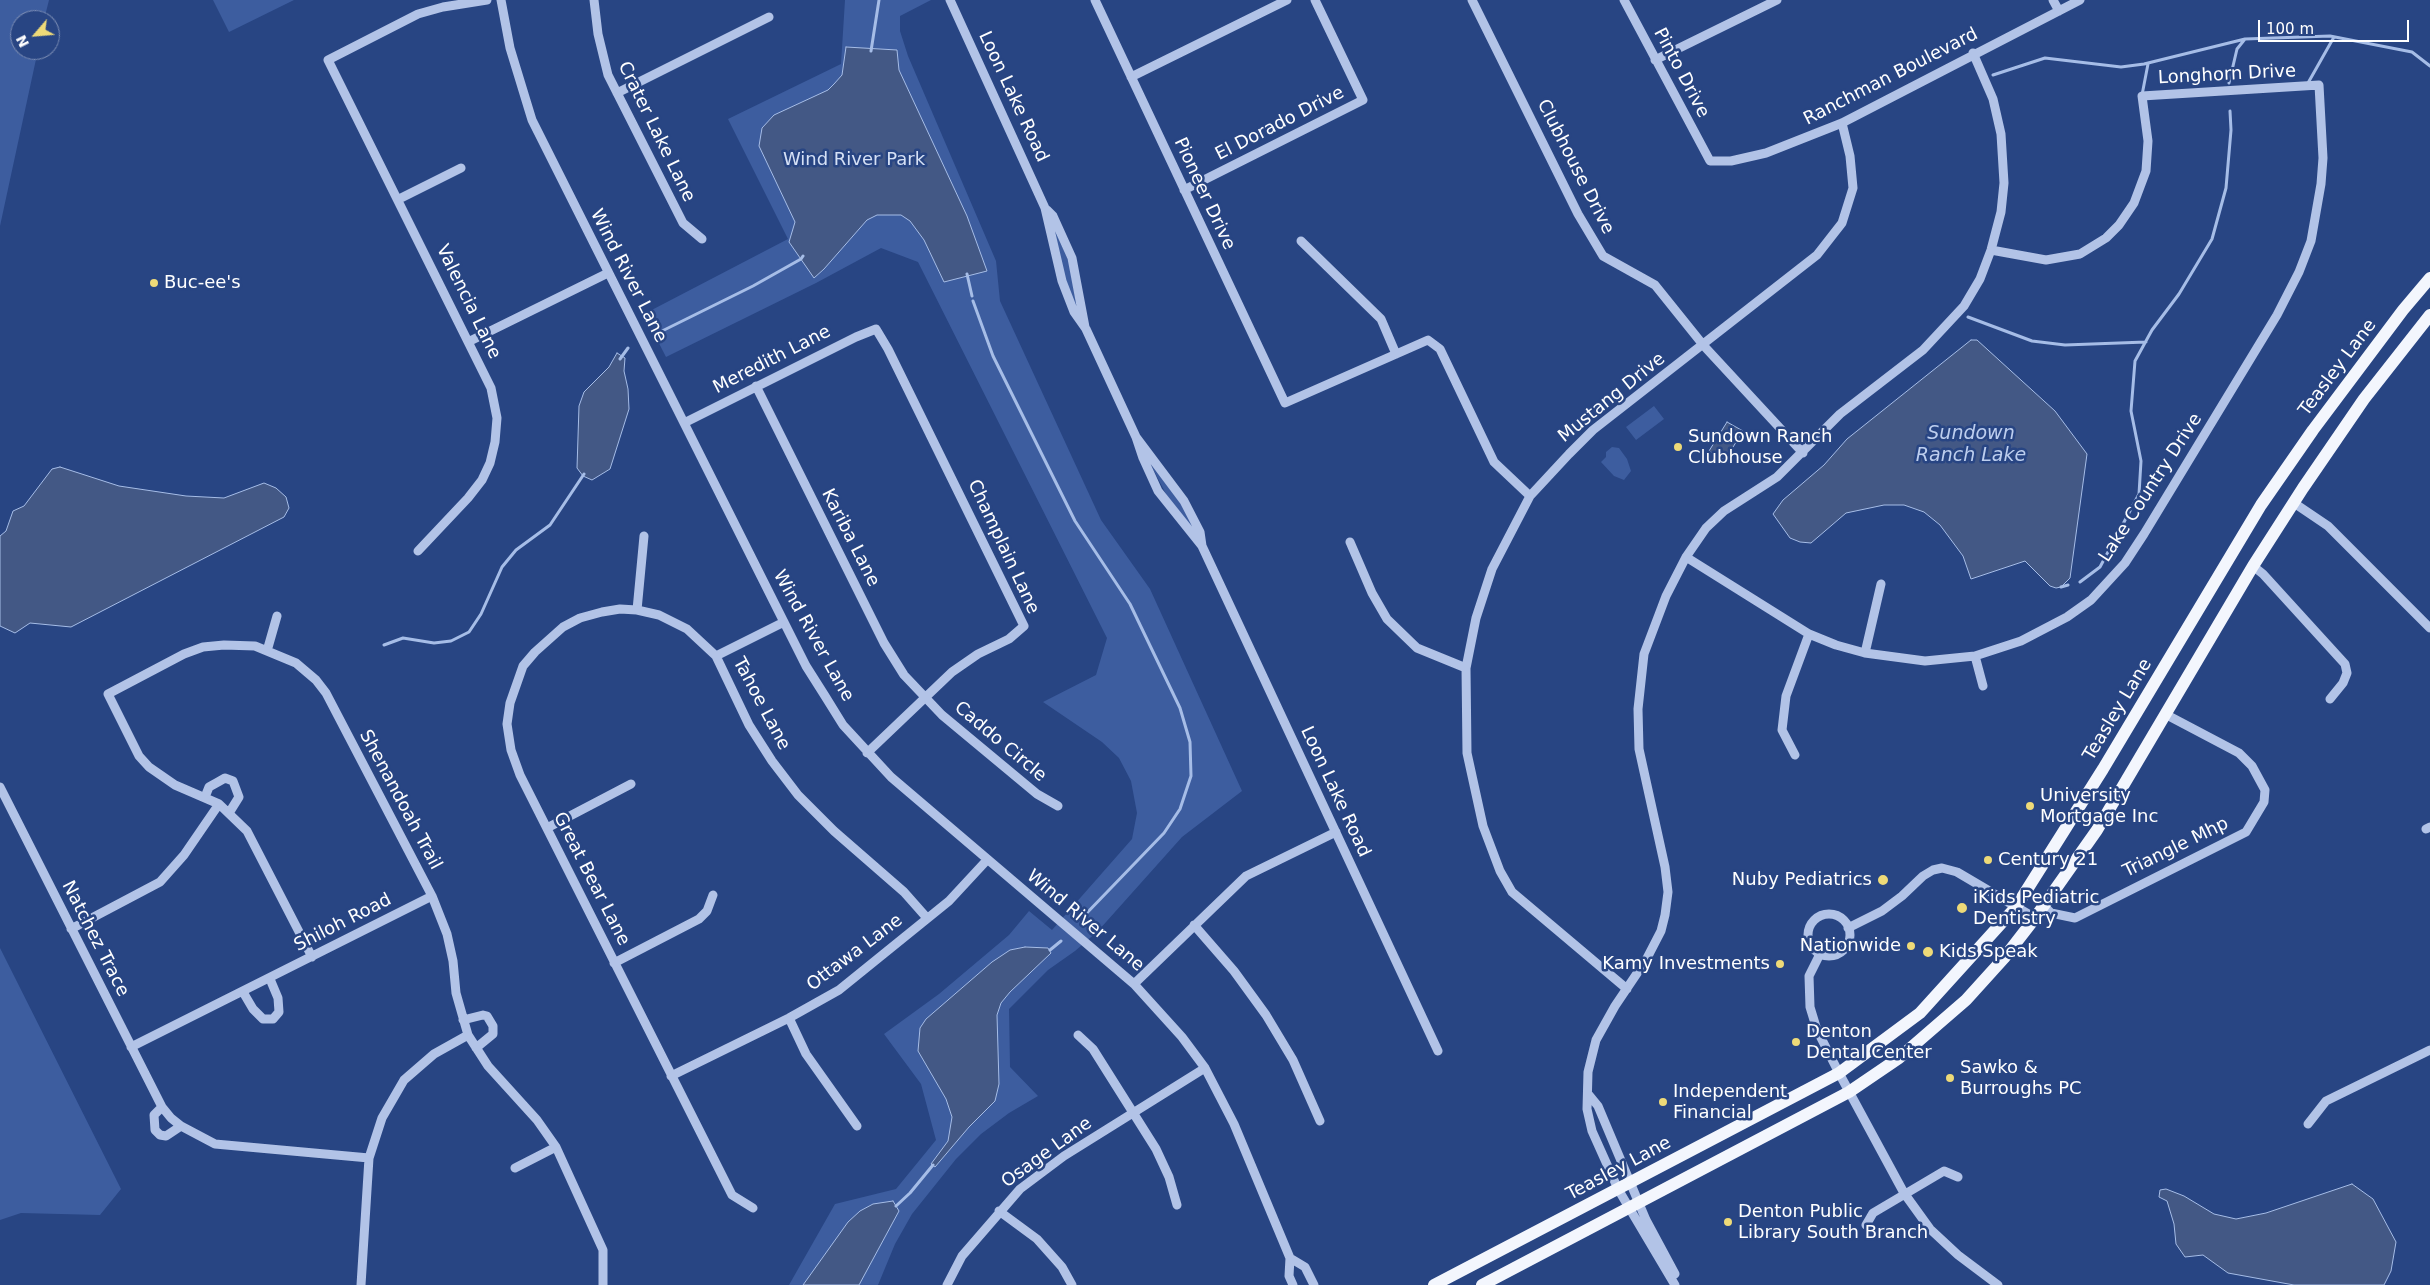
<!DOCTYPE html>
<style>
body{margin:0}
#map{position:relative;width:2430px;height:1285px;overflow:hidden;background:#284583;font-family:"DejaVu Sans",sans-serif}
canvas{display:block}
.north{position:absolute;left:10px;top:10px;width:50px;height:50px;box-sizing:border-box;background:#284583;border:1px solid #7e8fb5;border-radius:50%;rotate:243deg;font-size:14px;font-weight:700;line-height:20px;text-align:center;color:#fff}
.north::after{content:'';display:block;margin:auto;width:18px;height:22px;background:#eeda78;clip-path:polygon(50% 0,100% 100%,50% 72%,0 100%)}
.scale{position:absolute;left:2258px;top:20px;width:151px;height:22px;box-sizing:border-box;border:2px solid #fff;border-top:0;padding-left:6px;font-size:15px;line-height:18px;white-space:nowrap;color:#fff;-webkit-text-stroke:4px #284583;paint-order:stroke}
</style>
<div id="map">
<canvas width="2430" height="1285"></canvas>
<div class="north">N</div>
<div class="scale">100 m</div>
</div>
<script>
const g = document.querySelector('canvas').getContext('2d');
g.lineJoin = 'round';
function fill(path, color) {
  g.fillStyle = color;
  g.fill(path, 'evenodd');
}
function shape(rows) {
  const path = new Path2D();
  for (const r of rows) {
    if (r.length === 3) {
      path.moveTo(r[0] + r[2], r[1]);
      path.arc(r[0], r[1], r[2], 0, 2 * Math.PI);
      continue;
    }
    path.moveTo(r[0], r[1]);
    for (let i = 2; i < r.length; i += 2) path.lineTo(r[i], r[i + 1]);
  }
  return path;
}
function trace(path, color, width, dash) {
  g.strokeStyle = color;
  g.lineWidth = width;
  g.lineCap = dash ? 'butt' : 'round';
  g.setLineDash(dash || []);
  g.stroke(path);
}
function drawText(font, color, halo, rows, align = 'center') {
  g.font = font + ' "DejaVu Sans",sans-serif';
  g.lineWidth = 5;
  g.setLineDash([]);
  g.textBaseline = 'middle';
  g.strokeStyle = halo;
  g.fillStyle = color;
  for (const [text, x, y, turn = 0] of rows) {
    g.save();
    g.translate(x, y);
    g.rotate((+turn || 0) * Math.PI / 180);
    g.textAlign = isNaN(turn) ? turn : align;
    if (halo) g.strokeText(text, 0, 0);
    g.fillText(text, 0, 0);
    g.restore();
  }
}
const green = shape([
 [0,0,49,0,44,20,20,20,20,50,38,50,0,226],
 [213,0,294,0,229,32],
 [845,0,931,0,900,16,900,31,908,56,996,261,1000,301,1101,520,1150,589,1242,791,1182,837,1098,931,1075,951,1048,970,1009,1009,1010,1067,1038,1096,1009,1113,981,1134,956,1159,912,1214,895,1244,878,1285,789,1285,835,1204,896,1189,936,1140,921,1084,884,1034,939,994,1009,935,1029,911,1052,930,1132,839,1137,813,1131,781,1119,758,1102,742,1043,702,1096,675,1107,638,918,262,881,248,816,283,666,357,644,314,788,239,728,119,841,64],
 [1055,231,1069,262,1077,308,1067,287,1054,232],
 [1654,406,1664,419,1636,440,1626,427],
 [1612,447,1619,448,1627,459,1631,471,1624,480,1614,476,1601,462,1606,457,1606,452],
 [1151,465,1182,504,1195,531,1167,496],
 [0,948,121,1189,100,1215,21,1213,0,1220]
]);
const water = shape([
 [846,47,897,50,899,70,967,216,987,271,944,282,924,240,910,221,901,215,877,215,867,220,824,269,814,278,789,242,795,222,759,146,762,128,774,115,828,90,834,84,842,75,846,47],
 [1971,340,1977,340,2055,411,2087,454,2070,578,2061,587,2056,588,2050,586,2025,561,1971,579,1963,556,1940,525,1924,512,1904,505,1884,505,1846,513,1811,543,1800,542,1790,538,1773,514,1783,500,1824,465,1847,439,1971,340],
 [617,353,625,358,624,371,628,389,629,409,610,469,592,480,583,476,577,468,579,406,584,392,609,367,617,353],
 [1727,422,1743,431,1725,460,1709,451,1727,422],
 [60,467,119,486,186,496,224,498,264,483,276,488,286,497,289,508,284,517,71,627,30,623,15,633,0,626,0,536,6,531,13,511,24,506,52,469,60,467],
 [1025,947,1048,948,1051,953,1010,992,1001,1003,997,1015,999,1084,995,1101,969,1127,935,1167,931,1164,948,1141,952,1117,946,1099,918,1051,920,1028,926,1019,992,962,1010,950,1025,947],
 [2352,1184,2373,1199,2396,1242,2391,1271,2384,1285,2294,1285,2228,1273,2203,1255,2185,1257,2176,1244,2174,1224,2167,1201,2159,1197,2160,1190,2166,1189,2184,1196,2214,1214,2236,1219,2266,1213,2352,1184],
 [893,1201,899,1211,859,1285,803,1285,848,1222,860,1211,873,1204,893,1201]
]);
const stream = shape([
 [871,51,879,0],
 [1993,75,2045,58,2121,67,2144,64,2245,39,2330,36,2412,52,2430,66],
 [2229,83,2237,49,2245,39],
 [2308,83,2334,37],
 [2142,95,2148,64],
 [967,274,972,296],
 [973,301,993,356,1075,521,1130,604,1180,708,1190,742,1191,776,1180,809,1164,833,1082,918],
 [1968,317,2032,341,2065,345,2146,342],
 [656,334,753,286,801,259,803,256],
 [620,359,628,348],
 [2080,582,2100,567,2139,494,2141,461,2131,411,2135,361,2152,330,2179,294,2212,239,2226,188,2231,130,2230,111],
 [2061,587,2068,585],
 [384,645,403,638,434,643,451,641,469,632,481,614,502,567,516,550,550,525,584,474],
 [1050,950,1061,941],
 [896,1206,910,1193,933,1165]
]);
const minor = shape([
 [501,0,510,48,532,120,806,666,825,696,843,725,891,777,1134,984,1182,1037,1205,1068,1234,1124,1290,1258,1289,1276,1293,1285],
 [594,0,598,34,608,75,683,223,702,239],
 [950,0,1045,208,1062,281,1074,312,1086,329,1136,437,1143,458,1158,491,1202,546],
 [1095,0,1285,403,1428,340,1440,349,1494,462,1530,496],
 [1472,0,1578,214,1603,256,1655,285,1704,346,1803,453],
 [1624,0,1710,161,1731,161,1766,153,1842,123,2080,0],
 [2053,0,2059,11],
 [1655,60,1777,0],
 [1131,77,1287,0],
 [617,93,769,17],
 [1184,190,1363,100,1315,0],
 [399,199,461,168],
 [1047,210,1053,216,1072,258,1085,327],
 [1301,241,1381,319,1396,354],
 [470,341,608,273],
 [756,386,884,643,904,675,942,715,1037,794,1058,806],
 [684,423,856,337,876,329,888,349,1024,626,1009,639,978,654,952,672,867,753],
 [1136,437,1184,501,1200,532,1202,546,1438,1051],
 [2294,503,2328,526,2430,628],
 [1350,542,1372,593,1387,619,1417,648,1466,668],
 [418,551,468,498,482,480,490,463,495,442,497,418,491,388,328,60,418,14,443,7,487,0],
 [1686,557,1809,634,1836,645,1865,653,1925,661,1975,656,2021,641,2067,617,2091,600,2125,563,2144,534,2277,315,2299,272,2311,241,2321,184,2323,158,2319,85,2142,96,2148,141,2146,171,2134,203,2119,225,2106,238,2080,254,2046,260,1991,250],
 [2253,566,2263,574,2345,664,2347,673,2343,683,2330,699],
 [637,610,644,536],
 [267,651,277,616],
 [1865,653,1881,584],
 [716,656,784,622],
 [1975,656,1983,686],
 [1795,755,1782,730,1786,696,1809,634],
 [0,787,162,1107,171,1118,181,1126,215,1144,369,1158],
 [205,797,209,787,218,782,225,778,233,781,239,797,229,813],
 [547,828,631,784],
 [2426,829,2430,827],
 [2044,906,2051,913,2075,918,2246,832,2264,802,2265,790,2252,766,2239,753,2165,714],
 [1829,935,21],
 [1194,925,1234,971,1266,1015,1293,1060,1320,1121],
 [1848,928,1882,911,1902,896,1923,876,1933,870,1942,868,1957,872,2035,918],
 [71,929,160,882,184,855,219,804],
 [1820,954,1809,976,1810,1007,1817,1030,1839,1073,1904,1193,1930,1229,1958,1255,1998,1285],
 [312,957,247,831,219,804,175,785,149,767,139,756,108,694,184,654,203,647,224,645,255,646,296,663,316,680,326,693,432,896,447,934,453,961,456,993,468,1035,488,1066,537,1120,556,1147,603,1250,603,1285],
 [614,963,699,919,707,911,713,895],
 [1134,984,1246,876,1336,832],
 [1627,989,1512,892,1500,871,1483,826,1467,753,1466,668,1476,618,1492,569,1530,496,1569,454,1593,430,1817,255,1842,223,1853,188,1850,156,1842,123],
 [243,992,253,1009,263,1019,273,1019,279,1012,278,998,270,979],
 [789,1018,806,1054,857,1126],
 [463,1020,483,1015,487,1016,493,1026,493,1034,476,1048],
 [1078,1035,1093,1049,1156,1149,1169,1177,1177,1205],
 [131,1047,432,896],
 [671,1076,789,1018,839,990,949,901,987,860],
 [1589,1095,1598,1106,1646,1220,1675,1274],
 [162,1107,154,1115,155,1130,160,1135,166,1136,181,1126],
 [2308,1124,2326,1101,2430,1050],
 [515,1168,556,1147],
 [753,1208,732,1195,520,775,511,750,507,724,510,703,523,666,535,652,563,627,580,618,602,612,620,609,637,610,659,615,687,629,716,656,749,725,772,761,798,795,834,831,904,892,927,918],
 [999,1211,1037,1239,1062,1267,1072,1285],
 [1866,1225,1873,1213,1944,1171,1958,1177],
 [1290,1258,1305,1267,1314,1285],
 [361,1285,369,1158,382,1118,404,1080,434,1054,468,1035],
 [947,1285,962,1256,1020,1189,1064,1156,1205,1068],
 [1675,1285,1618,1189,1592,1131,1587,1109,1588,1072,1596,1040,1615,1006,1646,960,1661,931,1665,915,1668,892,1665,867,1639,749,1638,709,1644,654,1666,596,1686,557,1706,528,1724,511,1777,477,1840,414,1923,350,1964,306,1980,279,1991,250,2001,212,2004,183,2001,134,1993,99,1973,53]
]);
const major = shape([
 [1434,1285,1839,1073,1920,1013,2016,907,2103,769,2261,505,2313,430,2403,310,2430,278],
 [1482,1285,1849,1092,1899,1058,1966,1000,2004,958,2035,918,2097,830,2253,566,2303,488,2364,399,2430,315]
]);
const markers = [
 [154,283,5,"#eeda78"],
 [1678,447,5,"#eeda78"],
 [2030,806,5,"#eeda78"],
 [1988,860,5,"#eeda78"],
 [1883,880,6,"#eeda78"],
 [1962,908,6,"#eeda78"],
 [1911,946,5,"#eeda78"],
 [1928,952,6,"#eeda78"],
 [1780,964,5,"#eeda78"],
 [1796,1042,5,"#eeda78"],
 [1950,1078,5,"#eeda78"],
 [1663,1102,5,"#eeda78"],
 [1728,1222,5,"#eeda78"]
];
const streetNames = [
 ["Pinto Drive",1681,73,62],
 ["Longhorn Drive",2227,75,-3],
 ["Ranchman Boulevard",1891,77,-27],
 ["Loon Lake Road",1013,97,65],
 ["El Dorado Drive",1280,124,-27],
 ["Crater Lake Lane",656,132,64],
 ["Clubhouse Drive",1575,167,63],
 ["Pioneer Drive",1204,194,65],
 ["Wind River Lane",628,276,63],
 ["Valencia Lane",468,302,64],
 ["Meredith Lane",772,360,-27],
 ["Teasley Lane",2338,368,-53],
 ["Mustang Drive",1612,398,-39],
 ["Lake Country Drive",2151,488,-57],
 ["Kariba Lane",850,538,63],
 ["Champlain Lane",1003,547,65],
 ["Wind River Lane",813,636,61],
 ["Tahoe Lane",761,704,62],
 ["Teasley Lane",2118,710,-59],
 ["Caddo Circle",1000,742,40],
 ["Loon Lake Road",1335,792,65],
 ["Shenandoah Trail",400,800,62],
 ["Triangle Mhp",2176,848,-26],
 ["Great Bear Lane",591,879,63],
 ["Wind River Lane",1085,921,40],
 ["Shiloh Road",343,923,-27],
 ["Natchez Trace",95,939,63],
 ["Ottawa Lane",855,953,-37],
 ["Osage Lane",1047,1153,-36],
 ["Teasley Lane",1619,1169,-28]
];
const parkNames = [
 ["Wind River Park",854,160]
];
const poiNames = [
 ["Buc-ee's",164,283],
 ["Sundown Ranch",1688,437],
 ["Clubhouse",1688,458],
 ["University",2040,796],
 ["Mortgage Inc",2040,817],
 ["Century 21",1998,860],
 ["Nuby Pediatrics",1872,880,"right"],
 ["iKids Pediatric",1973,898],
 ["Dentistry",1973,919],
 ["Nationwide",1901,946,"right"],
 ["Kids Speak",1939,952],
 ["Kamy Investments",1770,964,"right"],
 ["Denton",1806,1032],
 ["Dental Center",1806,1053],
 ["Sawko &",1960,1068],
 ["Burroughs PC",1960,1089],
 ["Independent",1673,1092],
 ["Financial",1673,1113],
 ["Denton Public",1738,1212],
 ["Library South Branch",1738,1233]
];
const waterNames = [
 ["Sundown",1971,434],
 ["Ranch Lake",1971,456]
];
fill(green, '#3d5d9f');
fill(water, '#435885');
trace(water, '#a6bde7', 1);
trace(stream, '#a6bde7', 3);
trace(minor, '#b2c3e7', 9);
trace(major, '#f3f6fd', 12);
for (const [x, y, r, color] of markers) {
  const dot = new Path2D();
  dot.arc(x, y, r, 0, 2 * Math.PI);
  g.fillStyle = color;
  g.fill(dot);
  trace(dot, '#284583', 2);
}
drawText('18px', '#fff', '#284583', streetNames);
drawText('18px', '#d5e0f5', '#284583', parkNames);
drawText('18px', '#fff', '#284583', poiNames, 'left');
drawText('italic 19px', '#bdceee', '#284583', waterNames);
</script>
